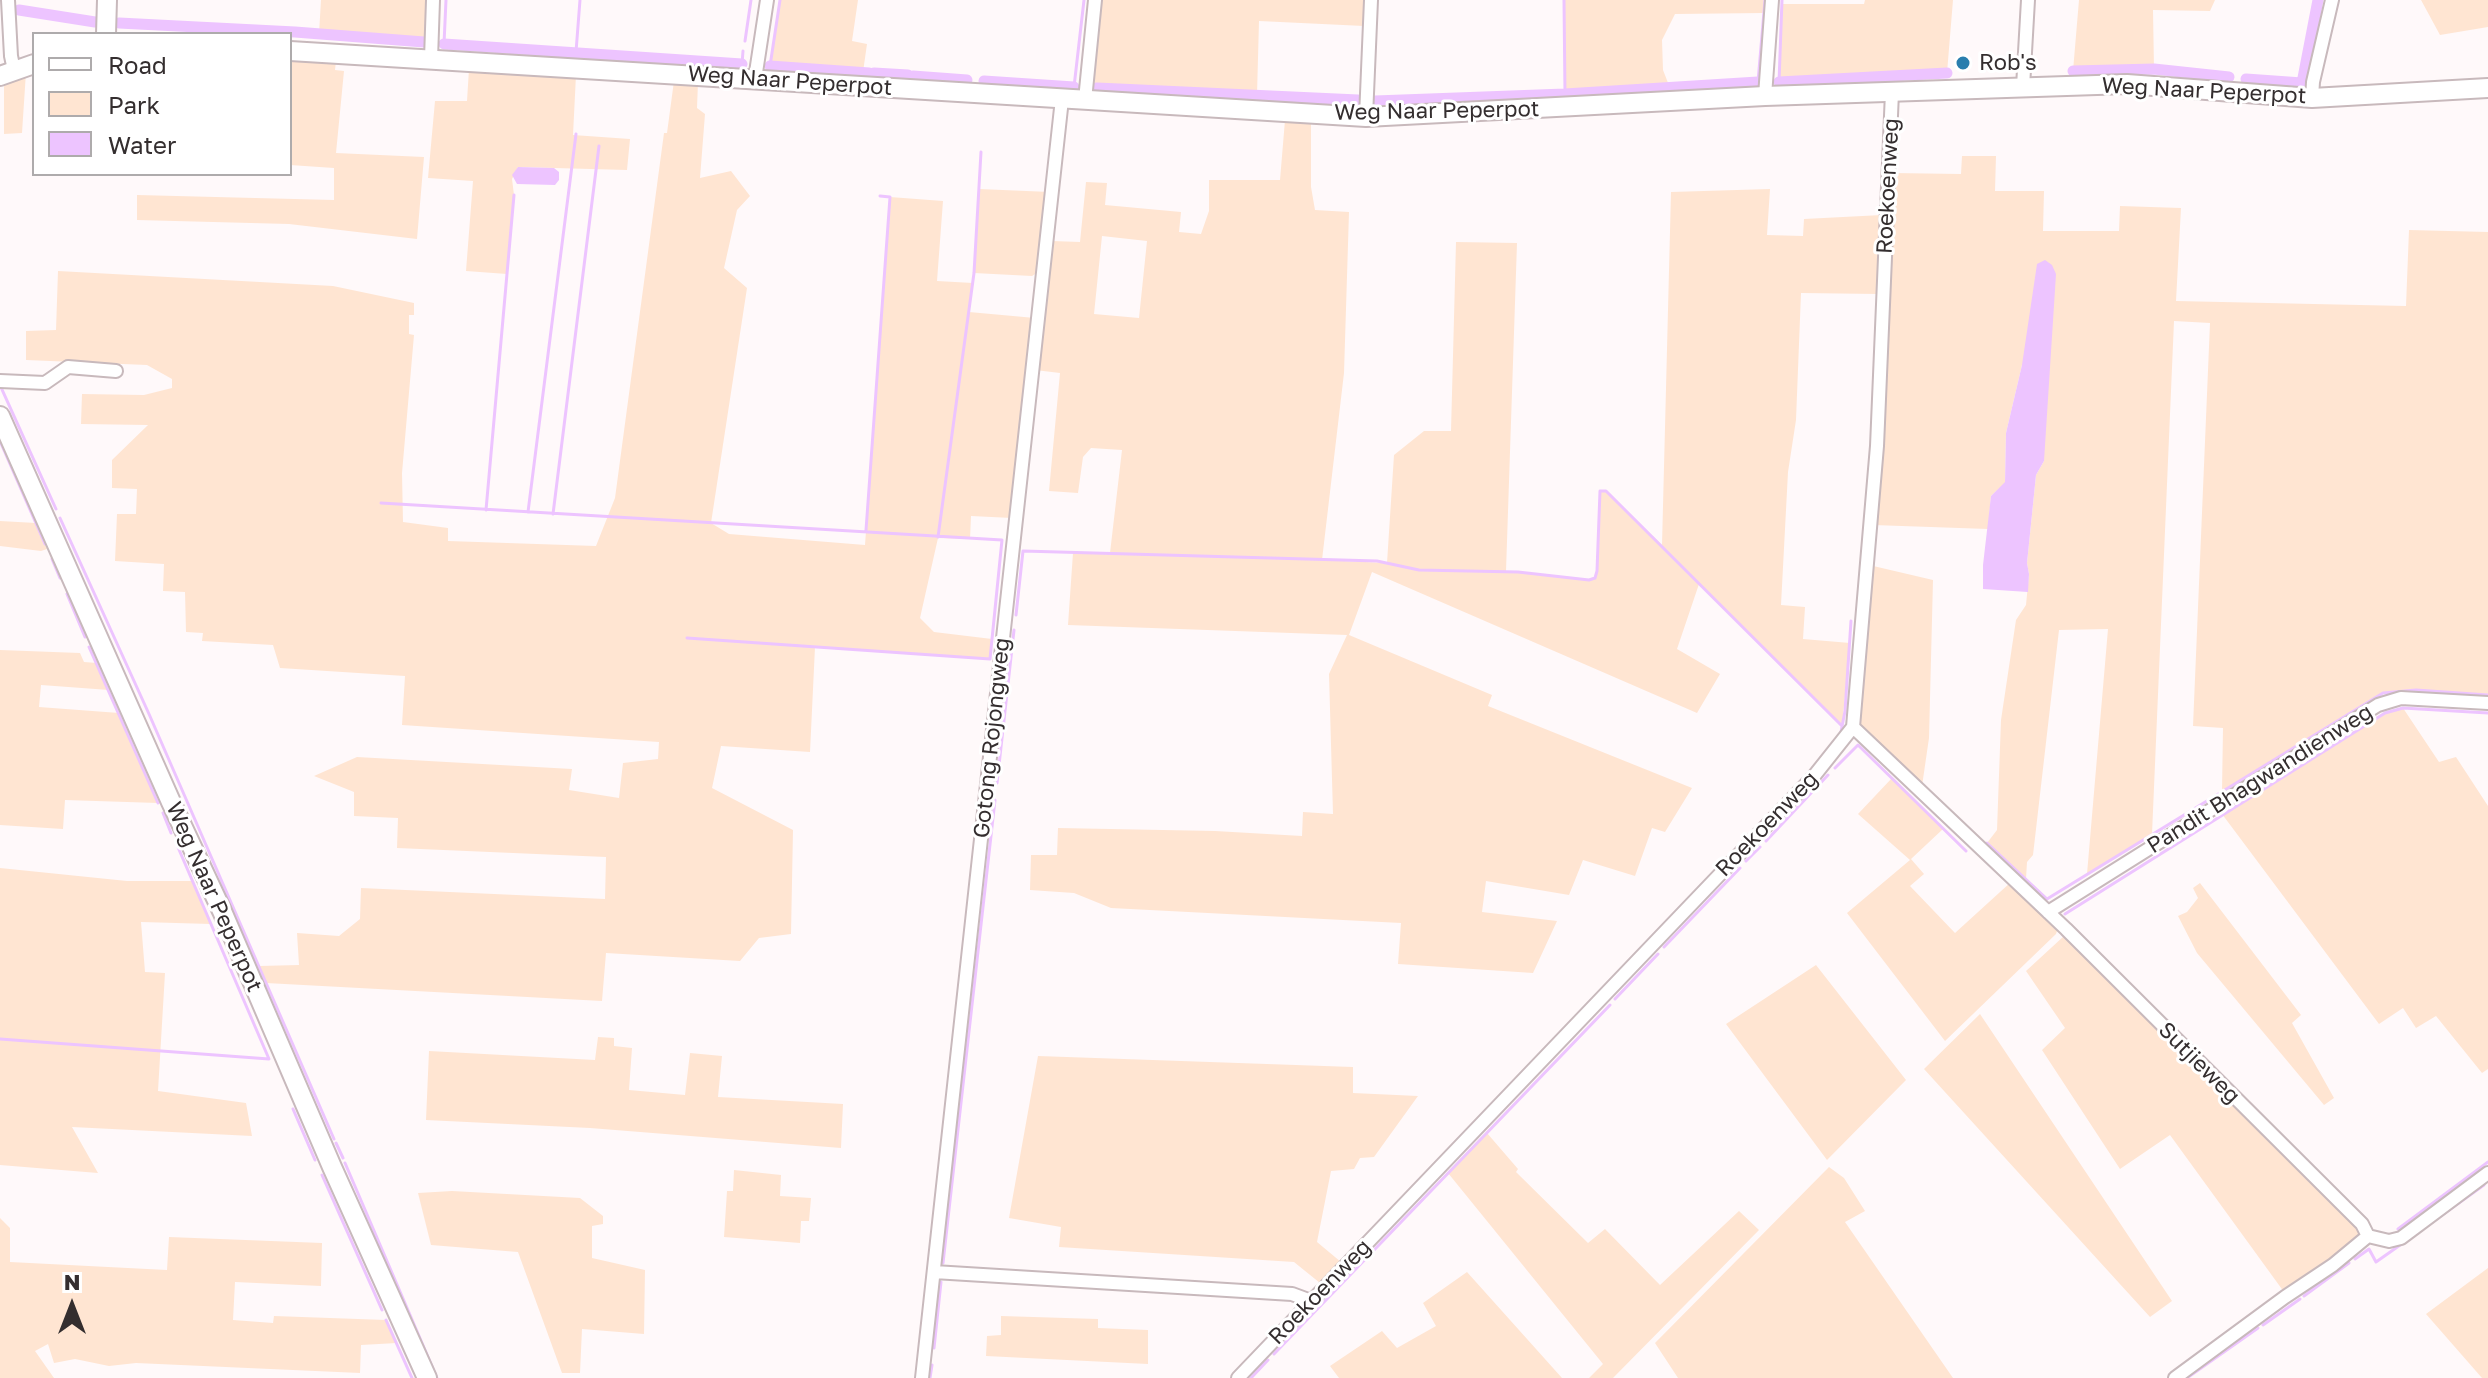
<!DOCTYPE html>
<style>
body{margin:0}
#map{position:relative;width:2488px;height:1378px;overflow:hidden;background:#fff9fa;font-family:"Golos Text",sans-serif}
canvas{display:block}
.legend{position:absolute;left:32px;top:32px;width:260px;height:144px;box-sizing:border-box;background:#fff;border:2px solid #aeabac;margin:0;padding:10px 14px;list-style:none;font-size:24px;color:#342e2f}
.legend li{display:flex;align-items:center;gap:16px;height:40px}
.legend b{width:40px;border:2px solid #aeabac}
.north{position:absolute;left:32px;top:1266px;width:80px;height:80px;-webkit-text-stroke:6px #fff;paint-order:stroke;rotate:0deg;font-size:22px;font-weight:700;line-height:32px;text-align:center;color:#342e2f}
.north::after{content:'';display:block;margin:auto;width:28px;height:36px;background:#342e2f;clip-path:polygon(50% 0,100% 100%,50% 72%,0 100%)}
</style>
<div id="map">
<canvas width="2488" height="1378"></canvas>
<ul class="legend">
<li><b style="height:10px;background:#fff"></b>Road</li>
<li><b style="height:22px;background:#ffe5d2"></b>Park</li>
<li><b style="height:22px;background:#edc4ff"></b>Water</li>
</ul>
<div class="north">N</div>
</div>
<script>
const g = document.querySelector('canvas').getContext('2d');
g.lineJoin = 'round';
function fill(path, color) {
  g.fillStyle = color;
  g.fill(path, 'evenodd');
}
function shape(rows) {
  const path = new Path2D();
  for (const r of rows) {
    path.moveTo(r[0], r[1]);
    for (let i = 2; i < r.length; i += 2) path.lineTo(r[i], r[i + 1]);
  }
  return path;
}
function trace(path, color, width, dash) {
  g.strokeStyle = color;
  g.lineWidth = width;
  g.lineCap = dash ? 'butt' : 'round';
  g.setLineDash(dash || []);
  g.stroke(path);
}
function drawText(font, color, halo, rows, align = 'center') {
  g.font = font + ' "Golos Text",sans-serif';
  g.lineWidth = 6;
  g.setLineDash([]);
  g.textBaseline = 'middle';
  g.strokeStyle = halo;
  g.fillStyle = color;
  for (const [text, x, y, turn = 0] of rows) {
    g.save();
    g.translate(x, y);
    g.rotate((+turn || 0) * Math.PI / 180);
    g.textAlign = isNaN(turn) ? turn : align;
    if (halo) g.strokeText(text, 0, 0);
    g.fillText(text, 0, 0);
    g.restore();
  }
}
const green = shape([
 [321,0,426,0,424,42,319,34],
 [780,0,858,0,852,41,867,44,863,72,771,64],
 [1100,0,1366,0,1364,26,1259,21,1257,95,1091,87],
 [1564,0,1765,0,1764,13,1675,14,1662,40,1663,70,1670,88,1565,94],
 [1865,0,1953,0,1947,73,1779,82,1782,4,1864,4],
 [2079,0,2215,0,2210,11,2153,10,2154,69,2073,71],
 [2421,0,2488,0,2488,27,2440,35],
 [290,58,336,61,335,70,344,71,336,153,424,157,417,239,289,224,137,220,137,195,334,200,334,168,290,165],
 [469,69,576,75,573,135,630,139,627,170,518,167,512,179,514,195,507,274,466,271,473,181,428,178,435,101,467,101],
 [26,72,22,133,4,134,4,80],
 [674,81,698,82,697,108,705,114,700,178,731,171,750,196,737,210,724,268,747,288,711,523,729,534,865,545,890,197,943,201,937,281,973,283,969,312,1035,318,1012,518,971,516,970,539,938,538,920,618,934,632,992,639,990,659,815,647,810,752,721,746,712,788,793,830,791,934,759,938,740,961,606,953,602,1001,266,983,259,966,299,965,297,933,339,936,360,919,361,888,605,899,606,857,397,848,398,818,354,816,354,792,314,776,357,757,572,769,569,790,619,798,623,763,658,759,659,742,402,725,405,676,280,668,273,645,202,641,203,633,186,632,185,592,163,591,164,564,115,561,117,514,136,514,137,489,112,488,112,460,148,425,81,424,82,394,144,395,172,388,172,379,147,365,26,360,26,331,56,330,58,271,333,286,414,303,414,315,409,315,409,334,414,335,402,473,403,522,448,528,448,541,596,546,615,498,664,133,667,133],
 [1285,120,1311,123,1311,187,1315,210,1349,212,1344,373,1322,560,1387,563,1394,455,1424,431,1451,431,1456,242,1517,243,1506,571,1589,580,1595,578,1596,571,1600,491,1606,491,1662,545,1671,192,1770,189,1767,235,1803,236,1804,219,1882,215,1878,294,1801,293,1796,420,1788,472,1781,605,1805,607,1803,639,1850,643,1842,726,1699,584,1677,649,1720,674,1697,713,1372,572,1349,635,1492,695,1488,706,1692,788,1665,832,1652,828,1635,876,1583,860,1569,895,1486,881,1482,912,1557,921,1533,973,1398,964,1401,923,1111,908,1074,893,1030,890,1031,855,1057,855,1058,828,1215,831,1302,836,1303,812,1333,814,1329,674,1347,635,1068,625,1073,553,1110,553,1122,450,1091,448,1083,457,1078,493,1049,491,1060,373,1035,370,1052,241,1080,242,1086,182,1107,183,1105,205,1181,212,1179,232,1201,234,1209,211,1209,180,1280,180],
 [1102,236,1147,241,1139,318,1094,314],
 [1962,156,1996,156,1995,191,2044,191,2043,231,2119,231,2120,206,2181,208,2176,301,2406,306,2409,230,2488,232,2488,695,2416,690,2383,693,2222,791,2223,728,2193,726,2210,323,2174,321,2152,834,2087,874,2108,629,2059,630,2033,855,2027,862,2026,879,1987,843,1997,830,2001,720,2016,620,2026,605,2029,574,2027,563,2036,475,2044,461,2022,365,2006,433,2005,483,1991,496,1988,529,1873,525,1892,173,1961,174],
 [979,189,1050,192,1040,271,1032,276,974,273],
 [0,521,36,523,47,549,41,551,0,546],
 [1869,565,1933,580,1929,738,1922,786,1858,726],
 [0,650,80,653,84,662,97,663,109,690,41,685,39,707,119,713,158,803,65,800,63,829,0,825],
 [2403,708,2439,762,2456,757,2488,806,2488,1069,2482,1073,2436,1016,2416,1028,2403,1008,2379,1024,2222,814,2385,713],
 [1892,778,1943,829,1911,859,1924,874,1910,886,1955,933,2011,882,2058,928,2056,934,1945,1041,1847,913,1910,860,1858,814],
 [0,868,127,881,192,881,211,924,141,922,145,972,165,973,158,1091,246,1103,252,1136,72,1127,98,1173,0,1165],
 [2200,883,2301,1015,2292,1023,2334,1098,2324,1105,2197,953,2178,916,2187,912,2198,898,2193,888],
 [2064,936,2354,1221,2360,1237,2330,1263,2284,1292,2170,1135,2120,1169,2042,1050,2065,1028,2026,971],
 [1816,965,1906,1080,1827,1160,1726,1024],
 [1980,1014,2172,1301,2150,1317,1924,1069],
 [598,1037,614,1038,614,1046,632,1048,629,1090,685,1095,690,1053,722,1056,718,1097,843,1104,841,1148,590,1128,426,1120,429,1051,595,1060],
 [1038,1056,1353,1067,1353,1093,1418,1096,1374,1157,1360,1158,1354,1169,1331,1171,1317,1242,1341,1262,1320,1283,1294,1262,1059,1247,1061,1227,1009,1218],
 [1487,1133,1518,1169,1516,1172,1588,1243,1605,1229,1660,1285,1739,1211,1759,1230,1613,1378,1589,1378,1603,1364,1448,1173],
 [1829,1167,1844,1178,1865,1211,1845,1222,1953,1378,1678,1378,1655,1343],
 [734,1170,781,1175,780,1196,811,1198,809,1221,801,1221,800,1243,724,1237,727,1191,733,1191],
 [452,1191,580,1198,603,1216,603,1224,592,1226,592,1258,645,1270,644,1334,582,1329,580,1373,562,1373,518,1252,431,1245,418,1193],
 [0,1218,10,1228,10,1262,167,1270,169,1237,322,1243,321,1286,235,1282,233,1320,273,1323,274,1316,386,1320,397,1343,361,1345,360,1373,136,1363,109,1366,75,1359,54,1363,48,1344,35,1351,54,1378,0,1378],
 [2488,1268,2488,1378,2482,1378,2426,1314],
 [1467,1272,1562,1378,1339,1378,1330,1366,1382,1331,1397,1348,1436,1326,1423,1303],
 [1001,1316,1098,1319,1098,1328,1148,1330,1148,1364,986,1356,987,1336,1001,1335]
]);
const water = shape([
 [518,167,554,168,559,172,559,180,555,185,517,184,512,175],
 [2045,260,2052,265,2056,274,2044,461,2036,475,2027,563,2029,574,2028,592,1983,589,1983,565,1991,496,2005,482,2006,433,2022,365,2037,264]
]);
const stream = shape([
 [1564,0,1565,94],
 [745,41,751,0],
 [444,44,446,0],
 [576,52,580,0],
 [742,64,743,51],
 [770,66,780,0],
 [1758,82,1765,0],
 [1779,82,1782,0],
 [1074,87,1084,0],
 [0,385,56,509],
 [0,441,45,544],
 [381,503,1002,540,990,659,687,638],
 [486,510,514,195],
 [528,512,576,134],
 [553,514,599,146],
 [60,518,149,714,334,1139],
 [866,530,890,197,880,196],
 [938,537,974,273,981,152],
 [52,559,60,578],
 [67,594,85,637],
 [1016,615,1023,551,1377,561,1419,570,1518,572,1589,580,1595,578,1597,571,1600,491,1606,491,1842,726],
 [89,647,158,803],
 [1841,732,1845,711,1851,621],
 [1835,768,1858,745,1966,851],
 [997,783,1014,630],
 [163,813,171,833],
 [1766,841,1828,775],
 [1987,843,2047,899,2383,693,2416,690,2488,695],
 [1746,861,1760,847],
 [2065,914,2385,713,2403,708,2488,713],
 [1664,947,1740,868],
 [1615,999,1658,954],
 [0,1039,269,1059,177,845],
 [293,1109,315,1160],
 [336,1143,343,1158],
 [345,1163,437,1378],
 [322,1175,382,1310],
 [2435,1220,2484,1185],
 [2398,1229,2488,1162],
 [2355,1259,2369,1249,2376,1262,2403,1243],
 [943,1263,995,800],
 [2304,1296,2349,1263],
 [386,1320,412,1378],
 [2263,1325,2300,1299],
 [934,1348,941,1282],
 [1274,1354,1610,1005],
 [930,1378,932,1365],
 [1251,1378,1268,1360],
 [2187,1378,2258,1328]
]);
const canal = shape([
 [19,10,95,22],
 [119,23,295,32,424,42],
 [444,44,742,64],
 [770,66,869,73],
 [2073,71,2154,69,2229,77],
 [874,73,908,75],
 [913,76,967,80],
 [2246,79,2302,83,2318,0],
 [984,81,1074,87],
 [1779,82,1947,73],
 [1097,88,1358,100],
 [1375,101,1565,94,1758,82]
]);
const street = shape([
 [8,0,11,56,14,70],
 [431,59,433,0],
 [755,79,767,0],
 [2023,87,2028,0],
 [1765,96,1772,0],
 [2312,98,2313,82,2332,0],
 [1085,100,1095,0],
 [1366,117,1371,0],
 [0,381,45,383,68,367,116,371],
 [1853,727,2066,929,2362,1224,2368,1236],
 [2048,912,2378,705,2401,698,2488,703],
 [2368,1236,2389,1241,2401,1238,2488,1173],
 [934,1272,1292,1294,1311,1301],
 [922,1378,1062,99],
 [1238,1378,1814,776,1853,727,1877,446,1892,92],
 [2175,1378,2285,1297,2333,1265,2368,1236]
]);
const secondary = shape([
 [106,34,107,0],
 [290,51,1366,117,1765,96,2127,84,2312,98,2488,88],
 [0,76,34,64],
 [0,416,171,802,222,911,332,1167,427,1378]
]);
const markers = [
 [1963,63,8,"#2a7eae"]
];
const poiNames = [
 ["Rob's",1979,63]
];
const streetNames = [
 ["Weg Naar Peperpot",790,81,4],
 ["Weg Naar Peperpot",2204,91,3],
 ["Weg Naar Peperpot",1437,111,-1],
 ["Roekoenweg",1888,186,-87],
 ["Gotong Rojongweg",992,738,-84],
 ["Pandit Bhagwandienweg",2260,779,-32],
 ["Roekoenweg",1767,824,-46],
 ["Weg Naar Peperpot",214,897,66],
 ["Sutjieweg",2199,1063,45],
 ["Roekoenweg",1320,1292,-46]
];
fill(green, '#ffe5d2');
fill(water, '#edc4ff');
trace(stream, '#edc4ff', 3);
trace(canal, '#edc4ff', 11);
trace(street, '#c8b9bc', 16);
trace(secondary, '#c8b9bc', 22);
trace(street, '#fff', 12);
trace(secondary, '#fff', 18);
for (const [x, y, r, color] of markers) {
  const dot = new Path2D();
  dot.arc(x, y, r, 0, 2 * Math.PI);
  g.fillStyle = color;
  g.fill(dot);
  trace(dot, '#fff', 3);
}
drawText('22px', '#342e2f', '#fff', poiNames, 'left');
drawText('22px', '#342e2f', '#fff', streetNames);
</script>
